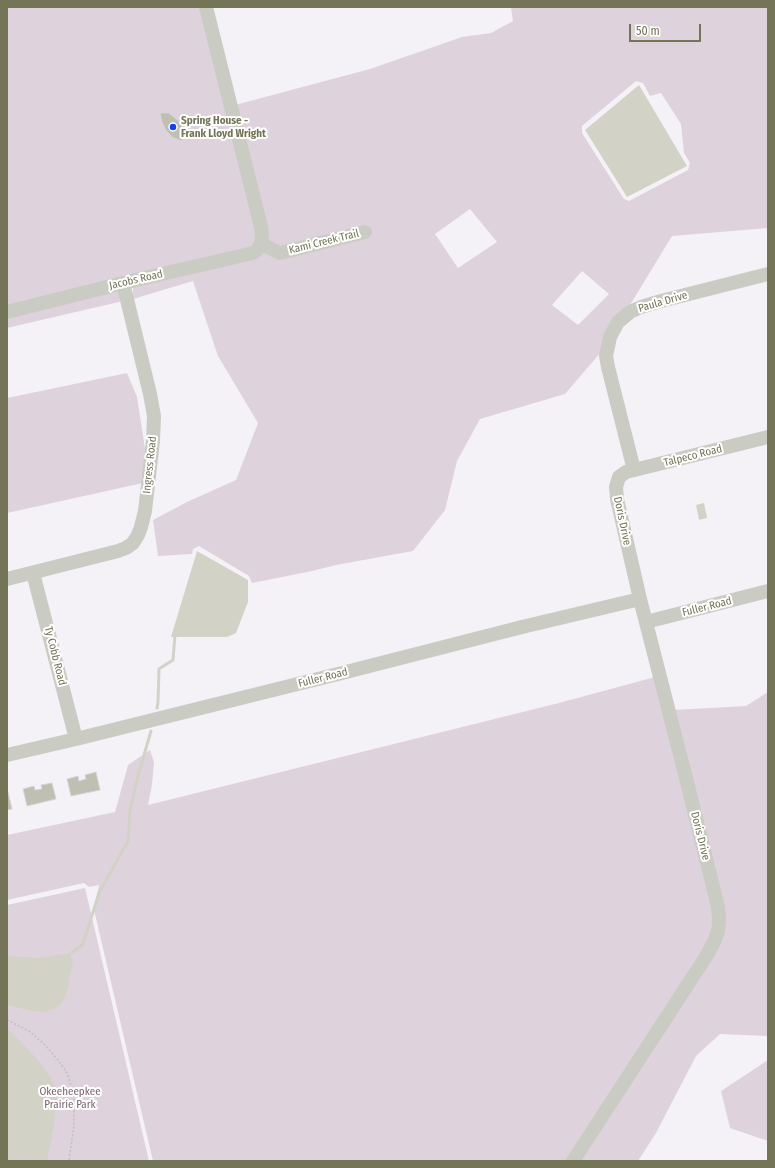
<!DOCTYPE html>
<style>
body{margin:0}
#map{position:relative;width:775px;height:1168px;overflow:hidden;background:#f4f2f6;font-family:"Fira Sans Condensed",sans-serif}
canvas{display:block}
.frame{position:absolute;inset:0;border:8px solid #747456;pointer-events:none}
.scale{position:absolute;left:629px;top:24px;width:72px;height:18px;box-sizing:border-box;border:2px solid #747456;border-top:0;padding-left:5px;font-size:12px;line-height:14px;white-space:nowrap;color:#747456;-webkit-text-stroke:3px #fff;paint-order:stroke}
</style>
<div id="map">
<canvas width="775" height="1168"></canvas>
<div class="frame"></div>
<div class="scale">50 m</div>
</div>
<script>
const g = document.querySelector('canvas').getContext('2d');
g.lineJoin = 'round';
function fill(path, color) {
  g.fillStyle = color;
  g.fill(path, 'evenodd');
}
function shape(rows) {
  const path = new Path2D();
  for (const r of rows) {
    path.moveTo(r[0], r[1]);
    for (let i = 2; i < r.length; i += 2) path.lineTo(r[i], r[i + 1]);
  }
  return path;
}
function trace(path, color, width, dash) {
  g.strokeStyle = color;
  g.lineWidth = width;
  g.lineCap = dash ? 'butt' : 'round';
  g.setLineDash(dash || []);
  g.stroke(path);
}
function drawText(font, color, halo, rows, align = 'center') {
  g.font = font + ' "Fira Sans Condensed",sans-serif';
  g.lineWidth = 4;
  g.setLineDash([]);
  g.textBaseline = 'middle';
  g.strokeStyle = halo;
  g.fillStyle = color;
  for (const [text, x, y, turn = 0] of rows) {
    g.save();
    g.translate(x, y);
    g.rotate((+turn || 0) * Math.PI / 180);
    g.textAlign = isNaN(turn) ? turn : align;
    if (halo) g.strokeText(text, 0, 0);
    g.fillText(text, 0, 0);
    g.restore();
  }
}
const green = shape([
 [7,7,201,7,256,228,254,246,7,306],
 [511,7,768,7,768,228,672,236,602,351,565,394,480,419,457,461,445,510,413,551,336,565,312,571,252,583,249,576,199,546,193,549,192,554,158,556,153,520,187,502,236,480,258,423,218,356,193,281,133,299,133,286,263,251,281,259,371,236,368,225,280,247,266,241,235,105,370,69,462,37,491,33,513,21],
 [636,81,643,83,650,96,661,93,681,124,684,153,690,163,688,170,629,201,624,199,582,133,582,126],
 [470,209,497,242,458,268,435,234],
 [582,271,609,294,578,325,552,305],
 [120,290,123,301,7,328,7,318],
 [127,373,137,397,146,455,143,483,7,513,7,398],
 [655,677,713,908,711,937,566,1161,153,1161,94,910,99,885,89,887,84,883,7,900,7,835,115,812,128,765,150,750,154,762,152,785,148,805,559,703],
 [768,692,768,1035,767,1036,720,1034,696,1056,656,1133,638,1161,579,1161,723,939,673,710,746,706],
 [85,888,149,1161,7,1161,7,905],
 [768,1060,768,1141,730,1128,721,1091]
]);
const water = shape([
 [639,85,687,166,627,197,585,130],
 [704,503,707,518,699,520,696,505],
 [197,551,248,580,248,602,236,633,227,637,171,637],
 [64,954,70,955,73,961,67,993,61,1004,54,1009,46,1012,32,1011,7,1005,7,956,39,958],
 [7,1030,10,1031,27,1048,43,1066,52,1080,57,1098,53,1131,47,1161,7,1161]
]);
const stream = shape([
 [157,708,158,702,159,669,173,660,175,635],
 [67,956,83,944,99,893,128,841,130,810,138,776,151,731]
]);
const building = shape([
 [160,113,169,113,181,123,183,133,182,141,172,137,165,129,162,122,160,113],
 [96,772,100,790,71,796,67,779,78,776,79,781,86,779,85,775,96,772],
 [52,783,56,799,27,806,23,789,34,786,35,790,42,789,41,785,52,783],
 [7,792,8,792,12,809,7,810,7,792]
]);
const path = shape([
 [7,1020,29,1031,44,1044,58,1060,67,1073,71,1085,74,1096,74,1125,69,1161]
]);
const minor = shape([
 [261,244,280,253,365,232],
 [7,312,123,283,253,253,257,250,261,244,262,236,261,227,206,7],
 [634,470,608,367,606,356,610,337,618,322,630,312,641,307,661,301,768,274],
 [33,573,76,739],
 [7,579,118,551,126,548,133,543,138,535,141,527,145,511,153,441,154,416,150,394,123,283],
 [646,622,768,591],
 [7,755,76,739,346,672,522,627,640,599],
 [573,1161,707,955,715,940,718,931,719,919,718,907,688,786,640,599,617,499,616,487,619,477,626,472,768,437]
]);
const markers = [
 [173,127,4,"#153df3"]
];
const poiNames = [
 ["Spring House -",181,121],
 ["Frank Lloyd Wright",181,134]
];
const streetNames = [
 ["Kami Creek Trail",324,242,-14],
 ["Jacobs Road",136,280,-13],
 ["Paula Drive",663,302,-16],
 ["Talpeco Road",693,456,-14],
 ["Ingress Road",150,465,-84],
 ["Doris Drive",622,521,78],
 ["Fuller Road",707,607,-14],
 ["Ty Cobb Road",55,656,76],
 ["Fuller Road",323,678,-14],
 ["Doris Drive",700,836,76]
];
const parkNames = [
 ["Okeeheepkee",70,1092],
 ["Prairie Park",70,1105]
];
fill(green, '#ded3dc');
fill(water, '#d3d2c7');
trace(stream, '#d3d2c7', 3);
fill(building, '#bfbfb2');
trace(building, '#d6d5d7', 1);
trace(path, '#c0c0ba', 1.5, [2, 2]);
trace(minor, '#cacbc3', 14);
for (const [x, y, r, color] of markers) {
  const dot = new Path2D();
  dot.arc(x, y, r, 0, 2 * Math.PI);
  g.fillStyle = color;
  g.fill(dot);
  trace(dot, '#fff', 1.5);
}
drawText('bold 11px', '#747456', '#fff', poiNames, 'left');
drawText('11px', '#747456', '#fff', streetNames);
drawText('11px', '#7c6272', '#fff', parkNames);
</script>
